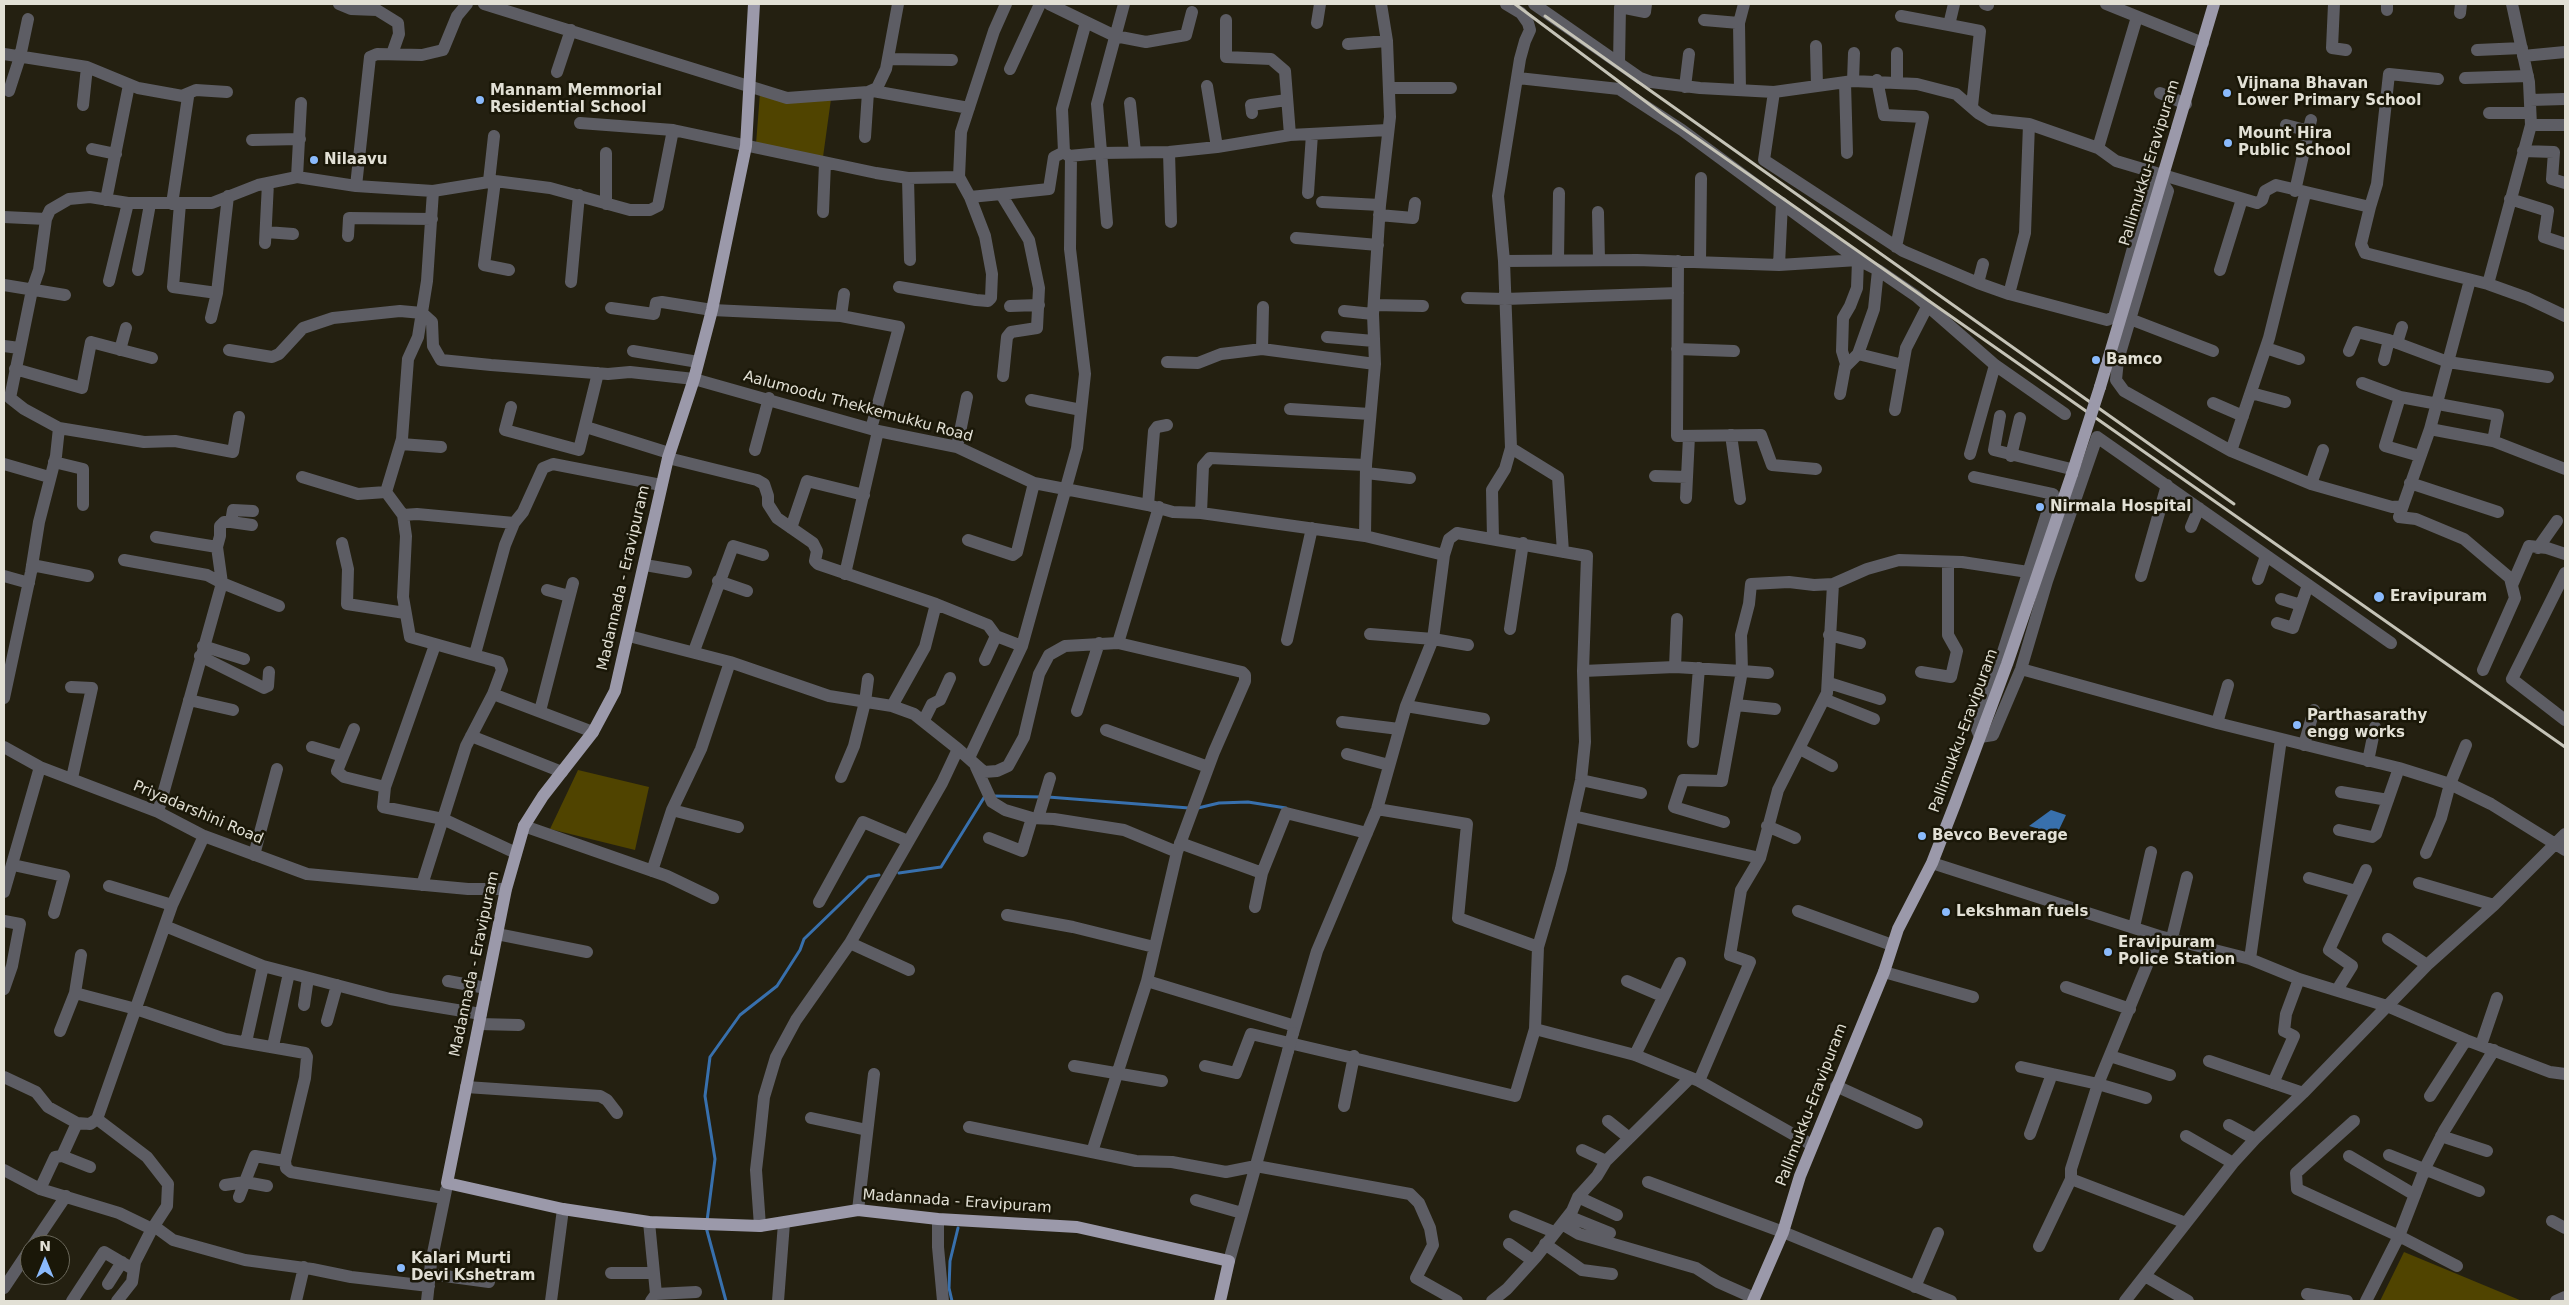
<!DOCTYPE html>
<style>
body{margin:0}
#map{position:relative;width:2569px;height:1305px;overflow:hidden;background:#242011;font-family:"DejaVu Sans",sans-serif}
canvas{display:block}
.frame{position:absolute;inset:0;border:5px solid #e2e0d5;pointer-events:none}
.north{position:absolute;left:20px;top:1235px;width:50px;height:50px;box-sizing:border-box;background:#1a1708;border:1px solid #6a675a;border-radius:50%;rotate:0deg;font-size:14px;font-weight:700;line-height:20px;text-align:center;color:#e2e0d5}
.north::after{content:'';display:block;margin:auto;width:18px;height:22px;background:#8abafc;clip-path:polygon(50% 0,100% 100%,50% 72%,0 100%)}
</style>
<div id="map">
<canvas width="2569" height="1305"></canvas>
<div class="frame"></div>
<div class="north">N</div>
</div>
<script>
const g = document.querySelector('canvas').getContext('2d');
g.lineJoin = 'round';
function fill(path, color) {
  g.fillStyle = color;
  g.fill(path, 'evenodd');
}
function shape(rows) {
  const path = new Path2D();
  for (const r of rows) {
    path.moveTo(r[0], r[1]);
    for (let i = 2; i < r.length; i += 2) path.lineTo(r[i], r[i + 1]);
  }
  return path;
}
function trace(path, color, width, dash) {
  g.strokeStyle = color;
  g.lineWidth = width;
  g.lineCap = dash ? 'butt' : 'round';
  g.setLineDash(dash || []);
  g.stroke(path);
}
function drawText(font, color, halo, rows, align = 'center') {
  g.font = font + ' "DejaVu Sans",sans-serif';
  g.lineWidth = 5;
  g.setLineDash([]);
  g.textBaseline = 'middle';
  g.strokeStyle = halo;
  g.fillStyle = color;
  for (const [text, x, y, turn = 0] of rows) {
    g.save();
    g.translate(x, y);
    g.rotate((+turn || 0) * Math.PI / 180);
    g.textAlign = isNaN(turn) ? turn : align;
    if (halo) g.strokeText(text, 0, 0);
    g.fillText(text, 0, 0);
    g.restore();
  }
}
const green = shape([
 [760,93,831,99,823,157,756,144],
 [578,770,649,787,635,850,550,829],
 [2404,1252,2522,1301,2380,1301]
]);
const water = shape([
 [2051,810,2066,815,2057,834,2029,826]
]);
const stream = shape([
 [993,796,1042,797],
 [1048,797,1189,808],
 [1198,808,1219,803,1248,802,1286,808],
 [899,873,941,867,985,796],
 [707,1221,715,1159,705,1096,710,1057,740,1015,777,986,800,950,804,939,868,877,879,875],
 [706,1227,726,1301],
 [952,1301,949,1288,950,1261,958,1228]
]);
const minor = shape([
 [339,4,351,9,377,10,398,23,399,34,392,54],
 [484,4,787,98,868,92,877,88,886,69,898,4],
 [1049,4,1086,22,1062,109,1064,152,1069,156,1101,153,1169,152,1217,147,1290,135,1388,130],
 [1534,4,1640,78,1651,82,1700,88,1774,92,1853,81,1917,84,1956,94,1978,113,1990,120,2029,124,2098,148,2116,161,2257,203,2262,200,2265,191,2276,185,2370,207,2361,244,2365,253,2488,284,2527,298,2565,316],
 [1985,4,1988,5],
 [2106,4,2203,43],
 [2334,4,2332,48,2346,50],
 [2387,10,2387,4],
 [2460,13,2461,4],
 [1901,16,1949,25,1954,4],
 [1226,20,1226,57,1271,59,1285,71,1290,135],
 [1704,20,1739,23],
 [1086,22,1115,36,1146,42,1186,35,1192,12],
 [1317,23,1320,4],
 [1949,25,1980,31,1972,106],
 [1348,44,1387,41],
 [1816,46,1817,86],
 [2477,50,2522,48],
 [4,54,87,67,138,88,188,97,172,204],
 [2523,56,2565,52],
 [888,59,952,60],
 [1619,63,1620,7,1645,12,1646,4],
 [1010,69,1040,4],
 [557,72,571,30],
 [1518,78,1619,89,1682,130,1858,260,1878,270,1916,296,1995,365,2065,414],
 [2465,78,2528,76],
 [1877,80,1884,115,1923,117,1896,247],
 [1853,81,1854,53],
 [1897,81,1897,53],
 [1845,83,1847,153],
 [1207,86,1217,147],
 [1685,87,1689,54],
 [1390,88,1451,88],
 [1740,90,1739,23,1744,4],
 [9,91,20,57,28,19],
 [873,91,969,108],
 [1774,92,1764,160,1903,251,1978,283,1983,264],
 [2160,93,2186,104],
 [184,95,196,90,227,92],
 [2530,100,2565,99],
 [1130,103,1135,152],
 [83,105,87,67],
 [1252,113,1251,105,1287,100],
 [2489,113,2530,113],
 [580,123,673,130],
 [2286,125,2309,131],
 [2531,125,2565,125],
 [865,137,868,92],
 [252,140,300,139],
 [2098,148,2137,17],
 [92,149,116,154],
 [2523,151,2554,152,2552,179,2565,183],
 [1169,152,1171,222],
 [297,177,301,103],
 [959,177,970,197,1001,194,1029,240,1039,288,1037,328,1011,332,1007,337,1003,376],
 [908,178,910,260],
 [489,181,494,136],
 [495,181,484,265,509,270],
 [356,186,370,57,377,54,422,55,443,50,457,16,467,4],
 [433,191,427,281,418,337,408,359,402,439,386,492,403,515,406,536,403,597,410,637,499,662,502,670,493,694,593,732],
 [2295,191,2311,120],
 [1308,193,1312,134],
 [1001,194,1049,189,1054,157,1064,152],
 [2510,199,2548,211,2544,237,2565,244],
 [106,200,129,85],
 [1322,202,1380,205],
 [180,204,173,287,217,293],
 [606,204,606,153],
 [2370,207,2377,184,2389,74,2438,79],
 [823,212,825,163],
 [1598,212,1599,260],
 [1379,215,1413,218,1415,203],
 [4,217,46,219,50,210,69,199,90,197,128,203,212,203,258,185,297,177,356,186,433,191,495,181,550,188,630,210,650,210,658,206,673,130,876,173,908,178,959,177,961,132,994,31,1006,4],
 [1107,223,1097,104,1124,4],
 [266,232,293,234],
 [348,236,349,218,432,219],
 [1296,238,1378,245],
 [265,243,268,183],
 [1558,260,1559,193],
 [1504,261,1637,260,1779,265,1858,260,1857,288,1850,306,1843,318,1842,351,1846,364],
 [1678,261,1677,436,1761,435,1772,465,1816,469],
 [1700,262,1701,178],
 [1779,265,1782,203],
 [138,270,150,204],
 [2220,270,2242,199],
 [2470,280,2430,429,2399,517,2416,519,2464,539,2510,578,2515,598,2483,670],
 [109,281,128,203],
 [571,282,579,195],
 [1978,283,2009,294,2025,233,2029,124],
 [2488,284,2531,125,2529,82,2512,4],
 [4,285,65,295],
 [899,287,976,300,988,301,991,298,992,274,985,236,970,197],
 [2009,294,2107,320,2114,317,2150,186,2161,181,2168,191,2118,360,2116,380,2124,391,2231,451,2311,484,2392,507,2403,506],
 [1467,298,1505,299,1678,293],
 [1374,305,1423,306],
 [1010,306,1039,305],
 [611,308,654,314,656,303,662,302,712,310,841,316,899,327,871,429],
 [1344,311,1373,314],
 [841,316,844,294],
 [211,318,217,293,228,196],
 [2130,319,2213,351],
 [1327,337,1374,341],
 [2397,343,2402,327],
 [4,346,19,348],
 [2266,348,2299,359],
 [1262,349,1263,307],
 [1677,349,1734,351],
 [120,350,126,328],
 [229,350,272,357,279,354,303,328,333,318,400,311,422,313,432,322,433,346,441,360,491,365,608,374,630,372,694,379,878,431,957,447,1034,483,1148,505,1173,512,1201,513,1365,536,1444,555,1433,639,1406,706,1377,809,1317,951,1293,1033],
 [633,351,698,362],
 [2349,351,2357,332,2389,340,2448,362,2548,377],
 [1858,354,1903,365],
 [2384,360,2389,340],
 [1167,362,1198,363,1221,354,1262,349,1375,364],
 [15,369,82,388,91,342,152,358],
 [2362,383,2400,397,2385,446,2420,456],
 [2251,393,2285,402],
 [1840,394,1845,367,1858,354,1874,309,1878,270],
 [2400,397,2498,415,2493,441],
 [1031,400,1081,410],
 [2213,403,2243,416],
 [511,407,505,430,579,450,598,373],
 [1290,409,1370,414],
 [1895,410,1906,348,1927,307],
 [2000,416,1994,450,2083,472],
 [586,427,669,453],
 [59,428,144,442,175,441,233,452,239,417],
 [2430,429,2493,441,2565,469],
 [1731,435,1740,499],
 [401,444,441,447],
 [957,447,967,397],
 [1511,448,1558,477,1563,552],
 [755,450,769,398],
 [2231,451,2269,338,2305,194],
 [1970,454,1995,365],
 [2011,456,2020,418],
 [668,458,757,480,764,484,768,496,768,504,777,518,813,543,817,551,815,561,818,564,936,604,988,625,996,636,1022,646],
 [54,462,83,469,83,505],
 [4,464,49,477],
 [1366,473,1410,478],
 [1655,476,1687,477],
 [302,477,358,494,386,492],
 [1974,477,2053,494,2002,655,1976,727,1980,737,1993,735,2021,669,2047,581,2097,437,2391,643],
 [2410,483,2498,512],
 [2311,484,2323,450],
 [1686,498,1689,436],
 [1148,505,1154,431,1157,427,1167,425],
 [1201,513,1203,466,1210,458,1366,465],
 [403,515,417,514,514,523],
 [231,522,233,510,253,511],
 [252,525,231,522,224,522,220,526,220,536,217,547,222,583,279,606],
 [2191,527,2199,508],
 [791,528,807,481,864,495],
 [1365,536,1366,465,1375,364,1373,314,1380,205,1390,117,1387,41,1381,4],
 [156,537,217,547],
 [1493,539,1492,490,1505,469,1511,448,1504,261,1498,196,1520,59,1525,41,1530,30,1528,23,1521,13,1506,4],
 [968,540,1013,555,1017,552,1034,483],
 [342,543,348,569,347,604,405,613],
 [2538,548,2557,521],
 [1444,555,1449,539,1457,533,1587,556,1583,671,1675,667,1742,671,1741,635,1749,604,1751,584,1789,582,1814,585,1833,584,1867,569,1899,560,1962,562,2028,572],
 [124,560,207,575,222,583,158,812],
 [32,565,88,576],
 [645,565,686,572],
 [2565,573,2512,679,2565,720],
 [845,574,878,431],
 [4,576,29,583],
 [2141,576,2167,485],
 [2258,579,2266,556],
 [718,581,747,591],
 [2512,585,2529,546,2547,548,2565,554],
 [547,590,569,596],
 [2281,599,2301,605],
 [2277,623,2293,628,2308,585],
 [1510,629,1523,543],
 [1370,634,1433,639,1468,645],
 [1829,635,1860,643],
 [629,636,730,662,829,696,892,706,914,714,958,749,942,783,850,943,796,1020,776,1057,764,1097,760,1135,756,1170,760,1226],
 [1287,640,1312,528],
 [1118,643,1159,507],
 [435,645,385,787,383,807,443,819,516,853],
 [203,646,244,659],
 [694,651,733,546,763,555],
 [475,654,505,545,514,523,523,512,543,468,553,464,661,485],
 [200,656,264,688,268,686,269,672],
 [985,660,996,636],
 [1675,667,1677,619],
 [2021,669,2217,723,2399,768,2450,784,2491,804,2565,850],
 [1921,672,1951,677,1957,651,1948,635,1948,562],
 [1829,683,1880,699],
 [71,687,92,688,72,778],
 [4,698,31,572,39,522,56,456,59,428,24,409,10,398,32,290,39,270,46,219],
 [1824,699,1874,719],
 [189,700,233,710],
 [1736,705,1775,709],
 [892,706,925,647,936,604],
 [1406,706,1484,719],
 [540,711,573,583],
 [1077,711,1099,643],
 [924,720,932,704,940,700,950,678],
 [1342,722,1399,729],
 [2217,723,2228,685],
 [354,729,337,771,344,777,385,787],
 [1106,730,1208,767],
 [471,736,562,772],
 [1693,742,1699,668],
 [2304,745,2314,710],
 [4,747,40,767,158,812,204,836,307,874,468,889,506,889],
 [312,747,343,756],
 [958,749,984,772,997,771,1008,766,1024,737,1039,674,1049,655,1065,646,1118,643,1242,672,1245,675,1245,681,1214,752,1177,852,1147,981,1092,1152],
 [1800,749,1832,766],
 [1347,754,1389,765],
 [969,758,1022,646,1077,448,1085,374,1070,249,1071,156],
 [2368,761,2375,727],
 [976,767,992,802,1005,810,1032,818,1054,819,1124,830,1177,852],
 [841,777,854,746,865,702,868,679],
 [1581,780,1641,793],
 [2341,792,2388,800],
 [1377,809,1467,824,1458,918,1538,947,1535,1029,1635,1055,1699,1081,1812,1145],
 [672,810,738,827],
 [1573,816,1760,858],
 [1038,818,1050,778],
 [1724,822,1674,807,1683,780,1722,781,1742,671,1768,673],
 [524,826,667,876,713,898],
 [1767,826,1795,838],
 [2339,830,2372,837,2376,834,2399,768],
 [989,838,1022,851,1032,818],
 [1180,843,1262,873,1286,813,1367,833],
 [2426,853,2441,818,2450,784,2466,745],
 [254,855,277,769],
 [1932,863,2159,936,2250,959,2299,979,2387,1006,2466,1040,2550,1072,2565,1074],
 [13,865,64,876,54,913],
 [652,871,672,810,701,749,730,662],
 [2309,878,2356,891],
 [2419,883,2494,905],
 [422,885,466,746,493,694],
 [109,886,172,905],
 [4,892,40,767],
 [819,902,863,822,908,841],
 [1255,907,1262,873],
 [1798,911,1892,945],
 [1007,915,1073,927,1154,947],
 [4,921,20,924,12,966,4,989],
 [165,926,263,966,390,999,481,1014],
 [2134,927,2151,852],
 [497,934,587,952],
 [2159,936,2098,1084,2071,1169,2071,1179,2186,1223],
 [2172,938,2187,877],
 [2388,939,2427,965],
 [850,943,909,970],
 [1538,947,1561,869,1581,780,1585,742,1583,671],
 [81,955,75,993,136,1009,225,1039,305,1053,307,1057,305,1078,285,1161,286,1168,291,1172,444,1198],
 [2250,959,2281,739],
 [1884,972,1973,997],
 [448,981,486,988],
 [1147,981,1295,1026],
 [1627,981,1662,996],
 [2066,987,2130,1009],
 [2337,990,2352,966,2329,950,2366,870],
 [304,1005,308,978],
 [327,1021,337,985],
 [479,1024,519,1025],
 [60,1031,75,993],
 [246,1042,263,966],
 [2481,1045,2497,998],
 [273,1046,289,973],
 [1635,1055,1680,963],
 [2110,1056,2170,1075],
 [2209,1061,2303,1093],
 [1074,1066,1162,1081],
 [1205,1066,1236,1073,1251,1034,1515,1096,1535,1029],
 [2021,1067,2098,1084,2146,1098],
 [4,1077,36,1092,48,1107,77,1123,90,1124,97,1119,147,1157,168,1184,167,1206,154,1226],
 [1699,1081,1750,962,1730,955,1741,890,1760,858,1778,790,1827,693,1833,584],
 [2273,1083,2294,1036,2284,1031,2286,1014,2299,979],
 [1836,1086,1917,1123],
 [466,1087,600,1096,607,1100,617,1113],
 [2430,1096,2466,1040],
 [1344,1106,1354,1056],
 [811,1118,867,1130],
 [97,1119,172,905,204,836],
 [1608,1121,1628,1137],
 [2354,1121,2296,1173,2297,1189,2399,1236,2457,1266],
 [2229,1125,2255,1139],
 [969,1127,1136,1161,1172,1162,1226,1172,1256,1166,1410,1194,1419,1203,1430,1228,1433,1245,1416,1278,1457,1301],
 [2030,1134,2052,1074],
 [2186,1136,2233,1163],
 [2441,1136,2487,1151],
 [1582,1150,1606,1161],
 [2389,1155,2479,1191],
 [62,1156,90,1167],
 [2349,1156,2415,1195],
 [4,1170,40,1189,119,1213,152,1229,154,1226,173,1240,245,1260,312,1269,351,1277,429,1286],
 [1648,1182,1783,1232,1951,1301],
 [225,1185,245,1182,267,1186],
 [40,1189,55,1157,62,1156,77,1123],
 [239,1197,255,1156,285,1161],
 [1578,1197,1617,1215],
 [1196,1200,1242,1213],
 [858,1210,874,1074],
 [1515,1216,1554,1232],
 [1568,1216,1610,1233],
 [938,1219,938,1247,943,1301],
 [2552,1221,2565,1228],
 [649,1222,656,1294,651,1301],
 [1562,1224,1579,1234,1696,1268,1718,1282,1754,1298],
 [1509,1244,1532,1260],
 [1545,1244,1582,1270,1612,1274],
 [33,1245,66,1196],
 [2039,1246,2071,1179],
 [1229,1261,1288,1051],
 [611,1273,654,1273],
 [430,1274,489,1282],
 [2145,1276,2188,1301],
 [108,1284,122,1262],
 [1915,1287,1938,1233],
 [4,1288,30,1249],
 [656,1294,696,1292],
 [2307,1294,2347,1301],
 [72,1301,104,1252,133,1269],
 [117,1301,132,1282,135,1262,152,1229],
 [296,1301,304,1267],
 [427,1301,431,1263,446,1190],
 [551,1301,563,1209],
 [778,1301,784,1223],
 [1492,1301,1507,1289,1536,1257,1572,1211,1578,1197,1597,1176,1606,1161,1689,1079],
 [2125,1301,2233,1163,2255,1139,2303,1093,2427,965,2494,905,2565,834],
 [2366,1301,2399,1236,2426,1166,2444,1131,2494,1050],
 [2556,1301,2565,1297]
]);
const major = shape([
 [754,4,746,146,712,310,694,379,668,458,615,691,593,732,543,796,524,826,506,889,447,1183,563,1209,649,1222,760,1226,858,1210,938,1219,1077,1227,1229,1261,1220,1301],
 [2100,387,2214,4],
 [1753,1301,1783,1232,1800,1176,1884,972,1898,929,1932,863,1955,804,2007,664,2072,474]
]);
const rail = shape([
 [1515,4,1661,113,2565,747],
 [1545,16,2234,504]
]);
const minorBridge = shape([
 [1288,1051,1293,1033]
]);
const majorBridge = shape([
 [2072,474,2100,387]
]);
const markers = [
 [2227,93,5,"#8abafc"],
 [480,100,5,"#8abafc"],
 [2228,143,5,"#8abafc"],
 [314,160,5,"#8abafc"],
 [2096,360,5,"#8abafc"],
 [2040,507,5,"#8abafc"],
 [2379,597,6,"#8abafc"],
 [2297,725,5,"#8abafc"],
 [1922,836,5,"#8abafc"],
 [1946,912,5,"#8abafc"],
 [2108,952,5,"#8abafc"],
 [401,1268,5,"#8abafc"]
];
const poiNames = [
 ["Vijnana Bhavan",2237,84],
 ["Lower Primary School",2237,101],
 ["Mannam Memmorial",490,91],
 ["Residential School",490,108],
 ["Mount Hira",2238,134],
 ["Public School",2238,151],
 ["Nilaavu",324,160],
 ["Bamco",2106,360],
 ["Nirmala Hospital",2050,507],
 ["Eravipuram",2390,597],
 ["Parthasarathy",2307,716],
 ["engg works",2307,733],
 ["Bevco Beverage",1932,836],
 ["Lekshman fuels",1956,912],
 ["Eravipuram",2118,943],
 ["Police Station",2118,960],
 ["Kalari Murti",411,1259],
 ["Devi Kshetram",411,1276]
];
const streetNames = [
 ["Pallimukku-Eravipuram",2150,163,-73],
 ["Aalumoodu Thekkemukku Road",858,407,15],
 ["Madannada - Eravipuram",624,578,-77],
 ["Pallimukku-Eravipuram",1964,731,-70],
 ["Priyadarshini Road",198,813,23],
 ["Madannada - Eravipuram",475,964,-78],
 ["Pallimukku-Eravipuram",1812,1105,-69],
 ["Madannada - Eravipuram",957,1202,4]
];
fill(green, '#504400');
fill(water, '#3870ad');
trace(stream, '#3870ad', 3);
trace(minor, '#5d5d64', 12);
trace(major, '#9b99aa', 12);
trace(rail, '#c5c3b7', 3);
trace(minorBridge, '#5d5d64', 12);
trace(majorBridge, '#9b99aa', 12);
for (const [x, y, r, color] of markers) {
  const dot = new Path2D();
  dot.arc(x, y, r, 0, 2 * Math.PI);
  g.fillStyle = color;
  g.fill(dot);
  trace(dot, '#1a1708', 2);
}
drawText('bold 15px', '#e2e0d5', '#1a1708', poiNames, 'left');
drawText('15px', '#e2e0d5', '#1a1708', streetNames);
</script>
